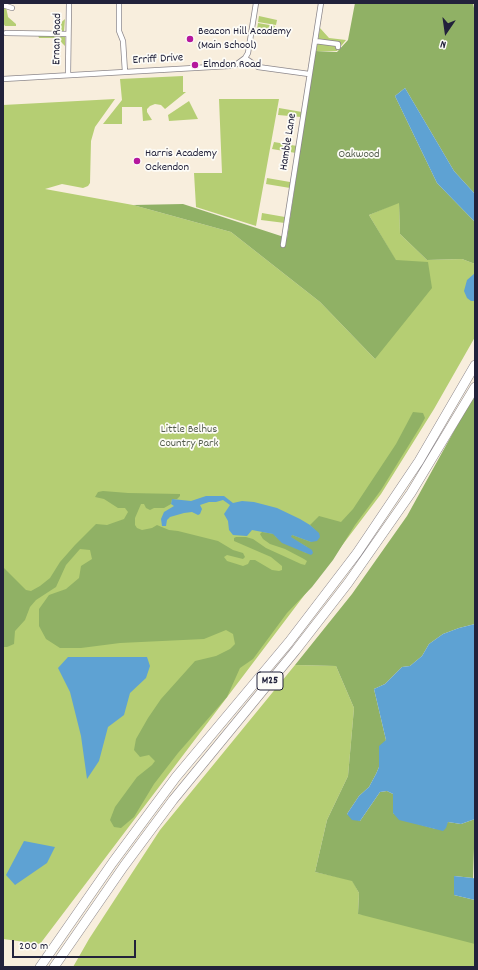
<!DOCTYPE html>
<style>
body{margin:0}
#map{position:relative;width:478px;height:970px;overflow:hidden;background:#f8eedd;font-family:Dekko,sans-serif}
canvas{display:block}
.frame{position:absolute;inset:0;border:4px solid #22223b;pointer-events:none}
.north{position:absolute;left:426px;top:12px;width:40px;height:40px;-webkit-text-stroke:3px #fdfcf7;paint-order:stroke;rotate:193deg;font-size:11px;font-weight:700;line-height:16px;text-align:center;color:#22223b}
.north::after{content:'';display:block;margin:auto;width:14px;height:18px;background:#22223b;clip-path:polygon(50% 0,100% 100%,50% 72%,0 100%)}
.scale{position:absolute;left:12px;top:940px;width:124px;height:18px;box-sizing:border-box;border:2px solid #22223b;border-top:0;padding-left:5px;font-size:12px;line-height:14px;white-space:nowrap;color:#22223b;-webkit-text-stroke:3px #fdfcf7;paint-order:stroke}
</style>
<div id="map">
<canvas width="478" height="970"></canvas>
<div class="frame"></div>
<div class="north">N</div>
<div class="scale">200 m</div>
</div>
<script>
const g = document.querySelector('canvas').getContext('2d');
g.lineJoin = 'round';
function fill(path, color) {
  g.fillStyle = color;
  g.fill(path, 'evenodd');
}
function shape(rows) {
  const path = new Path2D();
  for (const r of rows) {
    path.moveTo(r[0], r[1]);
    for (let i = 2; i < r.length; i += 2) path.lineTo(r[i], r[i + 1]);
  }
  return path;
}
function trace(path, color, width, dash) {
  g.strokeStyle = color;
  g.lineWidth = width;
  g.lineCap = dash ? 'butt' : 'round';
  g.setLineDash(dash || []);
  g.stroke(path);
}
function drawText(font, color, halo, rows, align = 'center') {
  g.font = font + ' Dekko,sans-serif';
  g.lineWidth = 3.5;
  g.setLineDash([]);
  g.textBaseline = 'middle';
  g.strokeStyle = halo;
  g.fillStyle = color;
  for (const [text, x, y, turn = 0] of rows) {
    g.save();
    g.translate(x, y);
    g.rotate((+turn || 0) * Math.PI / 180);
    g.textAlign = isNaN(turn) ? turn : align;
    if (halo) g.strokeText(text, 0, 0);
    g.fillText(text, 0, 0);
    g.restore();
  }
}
const green = shape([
 [3,6,6,7,8,17,16,24,16,26,5,26,3,23],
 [259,16,277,20,276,25,258,22],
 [65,19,64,31,56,31,56,27],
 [258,23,275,26,274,32,257,29],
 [320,28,329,38,346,40,337,51,318,51,316,52],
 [38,35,65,35,65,46,57,38,39,38],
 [183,76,183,92,186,92,165,109,161,105,155,104,150,106,147,109,147,112,152,120,143,121,142,107,122,107,122,124,103,124,122,100,120,79],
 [115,99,95,127,91,141,90,183,88,186,83,188,62,184,45,189,133,205,231,232,320,302,375,359,396,261,369,215,399,202,400,234,427,260,462,259,475,264,475,337,434,409,381,494,40,944,3,939,3,105],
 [219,99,279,99,256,226,196,207,194,173,222,173],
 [189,101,198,119,169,121,168,115],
 [279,108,302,112,301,117,278,115],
 [274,142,297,146,296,153,272,149],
 [267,178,290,182,290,188,266,184],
 [262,213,285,217,285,223,261,220],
 [295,665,336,666,354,708,348,776,327,820,315,872,352,880,359,893,358,914,475,924,475,967,73,967,89,939,160,830]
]);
const forest = shape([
 [355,3,473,3,475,13,475,194,454,171,405,88,395,96,437,183,475,222,475,264,462,259,427,260,400,234,399,203,369,215,396,260,428,262,432,288,375,359,320,302,231,232,133,205,183,204,287,238,315,51,337,52,348,40],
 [475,393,475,624,459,628,443,634,429,644,422,656,410,666,402,667,385,684,374,689,386,740,379,758,379,767,376,774,369,787,359,796,347,814,360,821,380,792,387,791,393,794,393,813,418,824,436,829,448,822,461,824,475,819,473,878,454,876,454,895,475,900,475,944,358,914,359,893,352,881,315,872,327,820,348,776,354,708,336,666,295,665,352,594,407,516],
 [413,412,423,413,425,418,420,427,381,490,355,525,333,560,312,587,287,613,253,659,240,668,227,697,178,753,154,784,134,817,121,828,114,827,110,820,115,807,137,777,152,765,155,761,149,755,140,757,134,750,136,739,148,718,161,699,195,661,216,656,230,649,235,644,233,634,226,630,204,639,120,643,81,648,60,648,46,639,39,626,39,609,49,595,66,589,79,578,81,566,92,559,90,550,80,549,66,565,56,587,36,600,30,607,25,620,15,631,14,644,7,647,3,647,3,567,26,590,31,591,40,586,50,578,60,562,75,545,96,524,107,525,124,519,128,512,125,508,118,508,104,499,95,497,98,492,103,491,128,493,180,494,180,496,177,499,172,499,171,504,164,508,154,508,150,510,146,508,144,504,141,504,135,518,135,525,137,528,142,530,152,528,157,525,169,530,178,531,218,541,233,550,243,553,245,557,243,559,227,555,224,557,227,561,243,566,248,564,250,560,255,560,272,570,279,571,282,570,282,566,271,557,234,541,234,538,236,537,246,537,253,539,266,548,301,564,305,565,307,561,304,559,285,549,270,544,263,539,260,534,262,532,274,534,276,537,306,553,307,547,290,537,292,535,311,542,319,534,310,525,319,516,341,522,353,509,396,444]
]);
const water = shape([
 [405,88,454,171,475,194,475,222,437,183,395,96],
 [475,273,475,301,471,301,467,298,464,291,467,280],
 [206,496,224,496,233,503,242,501,254,502,277,508,300,519,310,525,319,533,320,537,317,541,311,542,292,535,291,537,312,550,313,553,311,555,306,553,282,543,273,534,252,530,247,536,233,535,229,530,228,521,224,514,230,505,223,500,216,502,209,502,200,505,202,509,200,514,198,515,192,512,184,513,170,517,167,520,166,526,162,526,161,519,164,512,174,506,171,504,172,499,191,501],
 [475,624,475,819,461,824,448,822,446,828,443,831,399,820,393,813,393,794,387,791,380,792,360,821,352,820,347,814,359,796,369,787,376,774,379,767,379,746,386,740,374,689,385,684,402,667,410,666,422,656,429,644,443,634,459,628],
 [68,657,147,657,150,666,146,678,130,693,124,715,108,727,99,761,87,779,81,736,70,692,58,668],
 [24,841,55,847,47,863,15,885,6,875],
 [454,876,473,878,475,879,475,900,454,895]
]);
const street = shape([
 [119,3,119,31,123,41,125,72],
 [3,5,12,8],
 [6,33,68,34],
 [315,41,338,44,338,47],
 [245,58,258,67,309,74],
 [68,75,69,3],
 [3,79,229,66,237,64,245,58,248,53,256,3],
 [283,245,321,3]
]);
const highway = shape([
 [40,967,113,862,176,777,289,642,357,553,419,461,475,365],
 [54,967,124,866,173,800,296,650,348,583,411,493,475,387]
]);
const markers = [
 [190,39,4,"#b5179e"],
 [195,65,4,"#b5179e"],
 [137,161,4,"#b5179e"]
];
const shields = [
 [270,681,26]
];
const shieldNames = [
 ["M25",270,681]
];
const poiNames = [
 ["Beacon Hill Academy",198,32],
 ["(Main School)",198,46],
 ["Elmdon Road",203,65],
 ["Harris Academy",145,154],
 ["Ockendon",145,168]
];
const streetNames = [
 ["Ernan Road",58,39,-89],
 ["Erriff Drive",158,60,-3],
 ["Hamble Lane",289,142,-81]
];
const parkNames = [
 ["Oakwood",359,155],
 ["Little Belhus",189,430],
 ["Country Park",189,444]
];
fill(green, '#b5ce73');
fill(forest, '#90b165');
fill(water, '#5ea2d3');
trace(street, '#8d888c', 6);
trace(highway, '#8d888c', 10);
trace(street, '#fff', 4.5);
trace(highway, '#fff', 9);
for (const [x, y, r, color] of markers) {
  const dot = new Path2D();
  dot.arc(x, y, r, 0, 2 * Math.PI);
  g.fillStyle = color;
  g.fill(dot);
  trace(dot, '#fdfcf7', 1.5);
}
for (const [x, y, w] of shields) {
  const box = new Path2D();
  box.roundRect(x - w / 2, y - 9, w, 18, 3);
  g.fillStyle = '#fdfcf7';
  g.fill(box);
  trace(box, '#22223b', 1);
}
drawText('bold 11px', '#22223b', null, shieldNames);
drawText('12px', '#22223b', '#fdfcf7', poiNames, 'left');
drawText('12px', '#22223b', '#fdfcf7', streetNames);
drawText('12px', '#555e4f', '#fdfcf7', parkNames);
</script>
